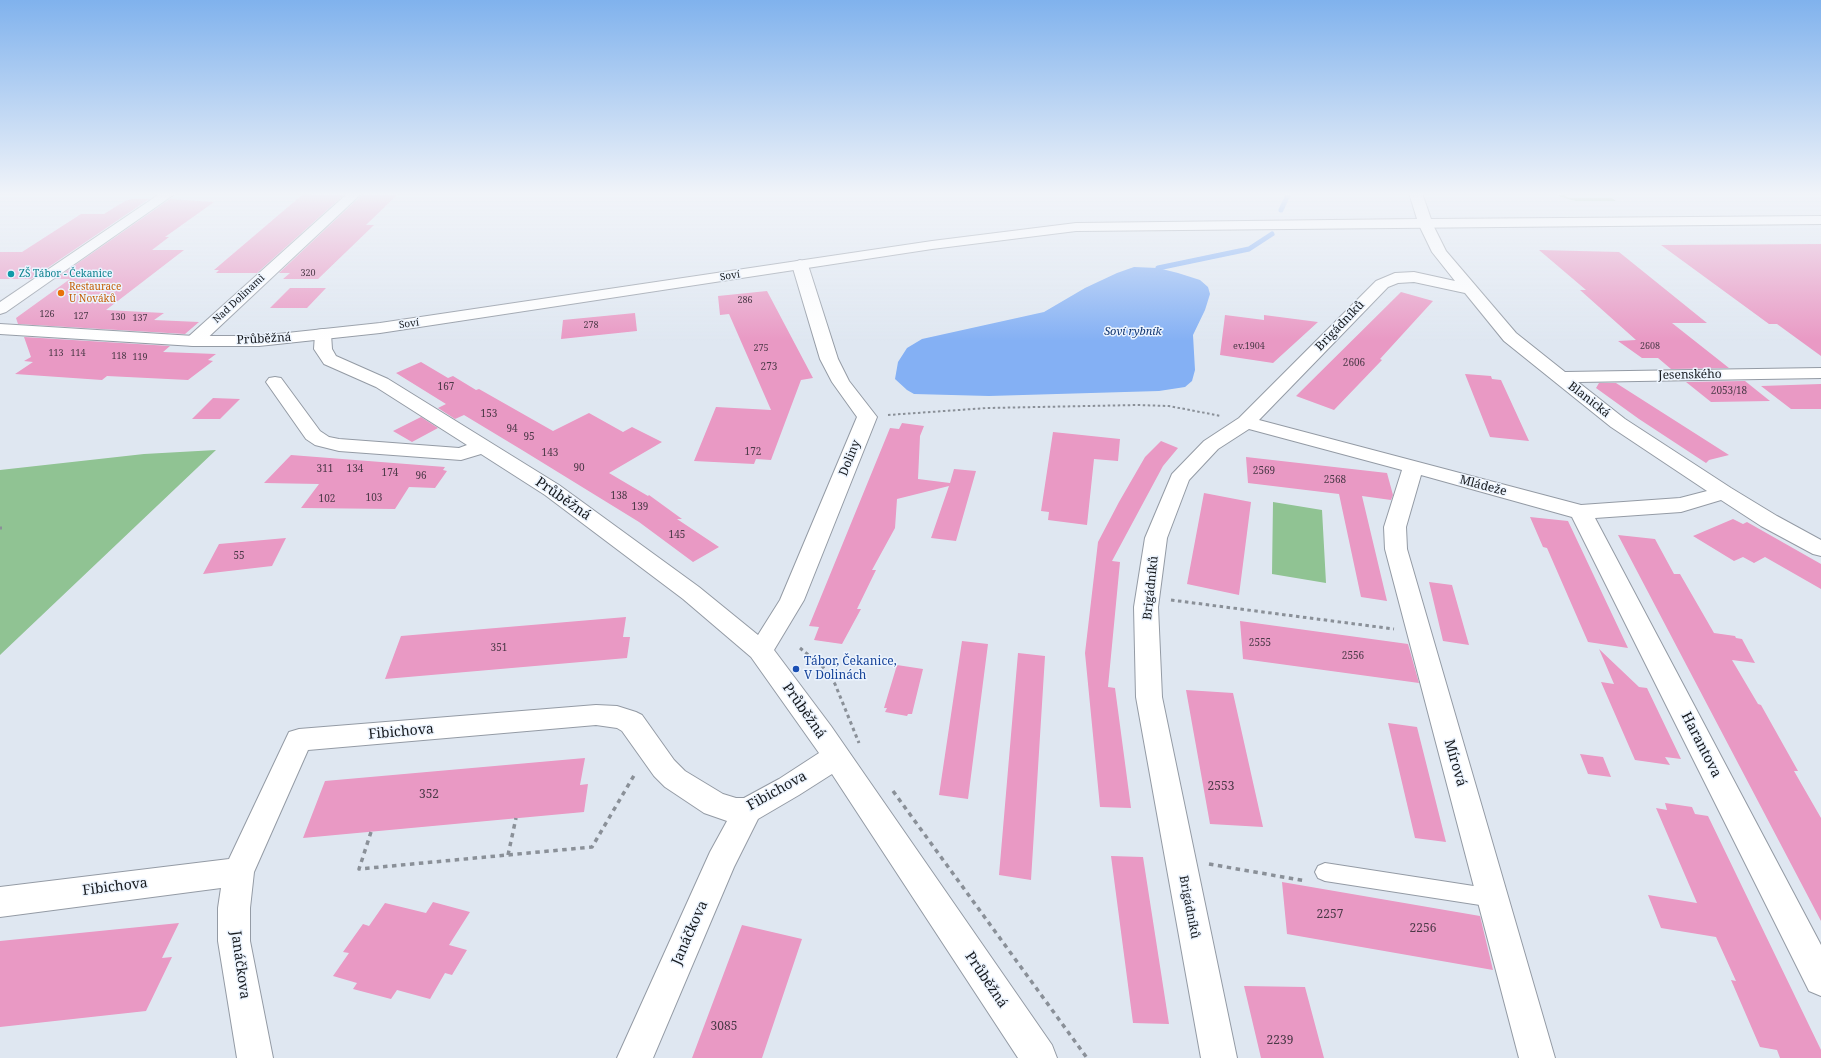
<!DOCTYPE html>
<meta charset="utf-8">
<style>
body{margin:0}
canvas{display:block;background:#dfe7f1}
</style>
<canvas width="1821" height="1058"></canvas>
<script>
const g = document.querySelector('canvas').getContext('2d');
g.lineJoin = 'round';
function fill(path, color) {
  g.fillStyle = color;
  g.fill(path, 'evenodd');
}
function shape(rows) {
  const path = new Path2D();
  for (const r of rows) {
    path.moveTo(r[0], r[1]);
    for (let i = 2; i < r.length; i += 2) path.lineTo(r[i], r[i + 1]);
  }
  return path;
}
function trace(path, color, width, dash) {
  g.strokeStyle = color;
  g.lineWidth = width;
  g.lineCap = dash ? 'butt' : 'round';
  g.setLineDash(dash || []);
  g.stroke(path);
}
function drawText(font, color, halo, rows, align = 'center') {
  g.font = font + ' "Noto Serif",serif';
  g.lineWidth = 3;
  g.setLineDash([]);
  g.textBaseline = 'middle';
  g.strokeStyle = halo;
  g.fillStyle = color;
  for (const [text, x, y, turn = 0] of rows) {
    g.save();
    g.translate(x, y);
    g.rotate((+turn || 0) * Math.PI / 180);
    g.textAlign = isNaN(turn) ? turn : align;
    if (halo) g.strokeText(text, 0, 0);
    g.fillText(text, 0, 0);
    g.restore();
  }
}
const green = shape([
 [1556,193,1561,193,1569,198,1612,198,1616,201,1575,201,1561,197],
 [216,450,0,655,0,470,144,454],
 [1273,502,1322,510,1326,583,1272,574]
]);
const water = shape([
 [1134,267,1158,268,1178,273,1200,280,1208,287,1210,294,1205,310,1193,335,1195,370,1192,381,1185,387,1159,391,989,396,914,394,907,390,895,379,898,362,907,348,922,339,1044,312,1085,288,1117,273]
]);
const stream = shape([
 [1281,210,1289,193],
 [1158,268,1249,249,1272,234]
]);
const building = shape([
 [313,193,346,193,257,273,216,273,219,270,214,270,302,195,310,195],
 [364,193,399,193,366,225,374,225,318,279,283,279,290,273,279,273],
 [132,199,149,199,31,279,0,279,0,252,22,252,81,214,104,214,125,201],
 [170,199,214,202,165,237,169,237,152,250,184,250,106,310,164,313,154,320,199,322,185,334,18,324,16,318,70,279,55,279],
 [1821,244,1821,356,1777,324,1769,324,1661,245],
 [1539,250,1619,252,1707,323,1672,323,1729,368,1671,369,1658,358,1642,358,1618,341,1636,340,1580,290,1586,290],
 [290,288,326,288,307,308,270,308],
 [767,291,813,378,801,380,771,460,756,459,754,464,694,461,716,407,771,410,729,314,720,315,718,296],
 [1401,292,1433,301,1380,359,1382,360,1334,410,1296,396],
 [635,313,637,331,561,339,563,320],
 [1225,315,1264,320,1264,315,1318,322,1273,363,1220,355],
 [24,337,170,346,163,352,216,354,208,360,213,361,188,380,107,376,102,380,15,374,33,362,24,361,31,357],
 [421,362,448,378,453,376,476,390,479,389,553,431,589,413,623,432,632,427,662,442,609,473,648,496,649,495,682,519,677,519,719,547,693,562,639,522,522,450,464,415,455,419,438,408,446,404,396,373],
 [1465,374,1491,376,1492,379,1501,380,1529,441,1490,437],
 [1745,381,1770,401,1711,402,1686,382],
 [1599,383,1616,383,1729,455,1709,460,1706,463,1639,419,1596,388],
 [1821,384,1821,409,1791,409,1761,386],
 [213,398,240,399,220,419,192,419],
 [421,417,438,428,412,442,393,431],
 [902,423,924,426,920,436,918,479,950,483,954,469,976,471,956,541,931,538,949,486,897,499,895,528,872,570,876,570,857,609,861,609,842,644,814,640,819,627,809,626,890,428,899,429],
 [1053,432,1120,439,1118,461,1094,459,1087,525,1048,520,1049,512,1041,511],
 [1161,441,1178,448,1163,466,1112,561,1120,562,1108,687,1115,688,1131,808,1100,807,1085,653,1098,542,1119,502,1145,457],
 [291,455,445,467,443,470,447,471,435,488,409,487,395,509,301,508,319,484,264,483],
 [1246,457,1387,473,1393,495,1391,500,1362,496,1387,601,1361,597,1339,494,1248,483],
 [1204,493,1251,502,1239,595,1187,584],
 [1530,517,1568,521,1628,648,1588,642,1547,548,1543,547],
 [1733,519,1743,524,1747,522,1821,564,1821,589,1765,557,1754,563,1743,557,1734,561,1693,536],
 [1618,535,1655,539,1674,574,1680,574,1714,633,1735,636,1736,638,1742,639,1755,663,1732,660,1758,704,1761,705,1798,771,1794,771,1821,818,1821,921],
 [286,538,272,566,203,574,219,544],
 [1429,582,1452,585,1469,645,1443,641],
 [626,617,623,637,630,637,627,658,385,679,401,636],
 [1240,621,1408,644,1419,683,1243,659],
 [962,641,988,644,968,799,939,795],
 [1599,649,1639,687,1647,688,1681,759,1665,757,1670,765,1635,760,1601,682,1614,684],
 [1018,653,1045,656,1031,880,999,875],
 [897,665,923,669,912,714,908,714,907,716,885,712,887,708,884,708],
 [1186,690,1233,693,1263,827,1210,824],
 [1388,723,1417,727,1446,842,1415,838],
 [1580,754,1603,757,1611,777,1588,774],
 [585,758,580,785,588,784,584,812,303,838,325,781],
 [1665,803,1692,807,1695,814,1708,816,1821,1050,1821,1058,1780,1058,1777,1050,1760,1047,1731,980,1736,981,1716,937,1661,928,1648,895,1697,903,1656,808,1667,810],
 [1111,856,1143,857,1169,1024,1133,1023],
 [1282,882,1480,916,1493,970,1287,934],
 [433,902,470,912,449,945,467,950,452,975,445,973,430,999,397,990,391,999,353,989,357,983,333,976,349,953,343,952,363,924,369,926,385,903,426,913],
 [179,923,162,958,172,957,146,1011,0,1027,0,941],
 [742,925,802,939,762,1058,692,1058],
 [1244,986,1305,987,1324,1058,1261,1058]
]);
const pathFar2 = shape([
 [888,415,987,408,1137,405,1169,406,1221,416]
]);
const pathFar1 = shape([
 [0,528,2,528],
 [1171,600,1394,629],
 [800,648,823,667,835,684,859,743]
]);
const path = shape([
 [893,791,1087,1058],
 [371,832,359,869,592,847,636,772],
 [508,855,516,818],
 [1209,864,1306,881]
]);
const lane = shape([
 [1325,863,1493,889,1500,891,1503,898,1500,905,1493,907,1325,881,1318,878,1315,872,1318,866,1325,863]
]);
const street = shape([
 [161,193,176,193,6,312,0,314,0,302,161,193],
 [348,193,362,193,200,345,194,346,188,345,185,341,188,337,348,193],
 [1425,219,1430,220,1432,223,1446,251,1516,333,1565,372,1821,368,1821,378,1578,382,1625,419,1731,488,1777,516,1821,540,1821,556,1813,554,1761,526,1721,500,1681,512,1595,518,1821,945,1821,996,1809,991,1572,517,1421,475,1406,527,1407,549,1555,1058,1519,1058,1385,549,1384,527,1402,470,1249,429,1218,449,1189,480,1167,538,1158,607,1162,697,1237,1058,1201,1058,1136,697,1134,607,1145,538,1172,474,1204,441,1239,418,1376,281,1395,273,1414,272,1455,281,1432,252,1418,223,1420,220,1425,219],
 [1414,282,1465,293,1504,341,1611,427,1707,491,1680,498,1581,505,1259,420,1388,287,1398,283,1414,282],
 [800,260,805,262,808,265,838,359,849,381,877,417,804,600,774,650,831,726,1052,1045,1057,1058,1018,1058,832,774,799,795,758,819,734,867,653,1058,617,1058,710,852,727,821,704,813,665,787,654,776,622,731,617,728,596,725,308,750,254,872,250,908,250,941,273,1058,237,1058,218,941,218,908,221,888,0,917,0,887,229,859,289,732,299,729,596,705,617,706,636,712,642,715,674,760,685,771,723,794,736,798,744,798,779,779,819,753,751,657,683,599,545,495,481,454,461,460,339,451,315,445,306,439,266,382,269,378,275,377,281,378,320,431,329,437,339,439,459,448,467,445,376,387,324,364,314,349,315,334,317,330,323,329,329,330,331,334,332,349,336,356,388,379,559,485,699,587,758,635,780,600,857,417,832,382,820,359,792,265,795,262,800,260]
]);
const secondary = shape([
 [1409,193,1422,193,1431,219,1821,216,1821,224,1076,231,932,249,380,333,259,346,194,346,0,334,0,324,194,336,259,336,380,323,932,241,1076,223,1417,219,1409,193]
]);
const markers = [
 [11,274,4,"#0f9aa8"],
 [61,293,4,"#e8710a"],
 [796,669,4,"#1a4fb4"]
];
const farNumbernames = [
 ["320",308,273],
 ["286",745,300],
 ["126",47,314],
 ["127",81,316],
 ["130",118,317],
 ["137",140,318],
 ["278",591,325],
 ["ev.1904",1249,346],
 ["2608",1650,346],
 ["275",761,348],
 ["113",56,353],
 ["114",78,353],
 ["118",119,356],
 ["119",140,357]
];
const farCulturenames = [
 ["ZŠ Tábor - Čekanice",19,274]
];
const farStreetnames = [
 ["Soví",730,276,-9],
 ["Nad Dolinami",239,299,-43],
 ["Soví",409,324,-8]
];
const farFoodnames = [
 ["Restaurace",69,287],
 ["U Nováků",69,299]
];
const numberNames = [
 ["2606",1354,363],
 ["273",769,367],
 ["167",446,387],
 ["2053/18",1729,391],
 ["153",489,414],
 ["94",512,429],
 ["95",529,437],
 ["172",753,452],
 ["143",550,453],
 ["90",579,468],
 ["311",325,469],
 ["134",355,469],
 ["2569",1264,471],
 ["174",390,473],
 ["96",421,476],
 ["2568",1335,480],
 ["138",619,496],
 ["103",374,498],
 ["102",327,499],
 ["139",640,507],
 ["145",677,535],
 ["55",239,556],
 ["2555",1260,643],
 ["351",499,648],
 ["2556",1353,656]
];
const farWaternames = [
 ["Soví rybník",1133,332]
];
const streetNames = [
 ["Brigádníků",1340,326,-46],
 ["Průběžná",264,339,-3],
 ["Jesenského",1690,375,-1],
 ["Blanická",1589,400,38],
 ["Doliny",850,458,-68],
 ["Mládeže",1483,486,15],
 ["Brigádníků",1151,588,-84],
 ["Brigádníků",1189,907,79]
];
const transitNames = [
 ["Tábor, Čekanice,",804,662],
 ["V Dolinách",804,676]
];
const nearNumbernames = [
 ["2553",1221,787],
 ["352",429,795],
 ["2257",1330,915],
 ["2256",1423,929],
 ["3085",724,1027],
 ["2239",1280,1041]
];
const nearStreetnames = [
 ["Průběžná",563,499,35],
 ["Průběžná",804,711,55],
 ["Fibichova",401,732,-5],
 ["Harantova",1701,745,63],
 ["Mírová",1455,763,74],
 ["Fibichova",777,791,-29],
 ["Fibichova",115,887,-7],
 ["Janáčkova",690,933,-66],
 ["Janáčkova",240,965,82],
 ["Průběžná",986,980,56]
];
fill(green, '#90c393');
fill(water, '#84b0f4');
trace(stream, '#84b0f4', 5);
fill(building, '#e999c4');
trace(lane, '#949ba5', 2);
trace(street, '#949ba5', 2);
trace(secondary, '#949ba5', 2);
trace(pathFar2, '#8a9098', 2, [2.5, 2.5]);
trace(pathFar1, '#8a9098', 3, [3.5, 3.5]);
trace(path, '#8a9098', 3.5, [4.5, 4.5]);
fill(lane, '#fff');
fill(street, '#fff');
fill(secondary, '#fff');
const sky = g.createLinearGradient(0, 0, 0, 341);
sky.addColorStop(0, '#80b2ed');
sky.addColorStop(0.57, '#f1f4f9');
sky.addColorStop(1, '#f1f4f900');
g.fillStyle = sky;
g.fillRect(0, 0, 1821, 341);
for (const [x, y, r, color] of markers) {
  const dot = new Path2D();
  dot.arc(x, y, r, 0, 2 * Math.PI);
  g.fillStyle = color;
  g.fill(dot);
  trace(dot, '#ecf4fe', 1.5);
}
drawText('9px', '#4b3947', null, farNumbernames);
drawText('10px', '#0d838f', '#ecf4fe', farCulturenames, 'left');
drawText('10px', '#16191d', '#ecf4fe', farStreetnames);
drawText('10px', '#c56008', '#ecf4fe', farFoodnames, 'left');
drawText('10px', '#4b3947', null, numberNames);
drawText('italic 11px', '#0f3571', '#ecf4fe', farWaternames);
drawText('12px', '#16191d', '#ecf4fe', streetNames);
drawText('12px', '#164399', '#ecf4fe', transitNames, 'left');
drawText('12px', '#4b3947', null, nearNumbernames);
drawText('14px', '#16191d', '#ecf4fe', nearStreetnames);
</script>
